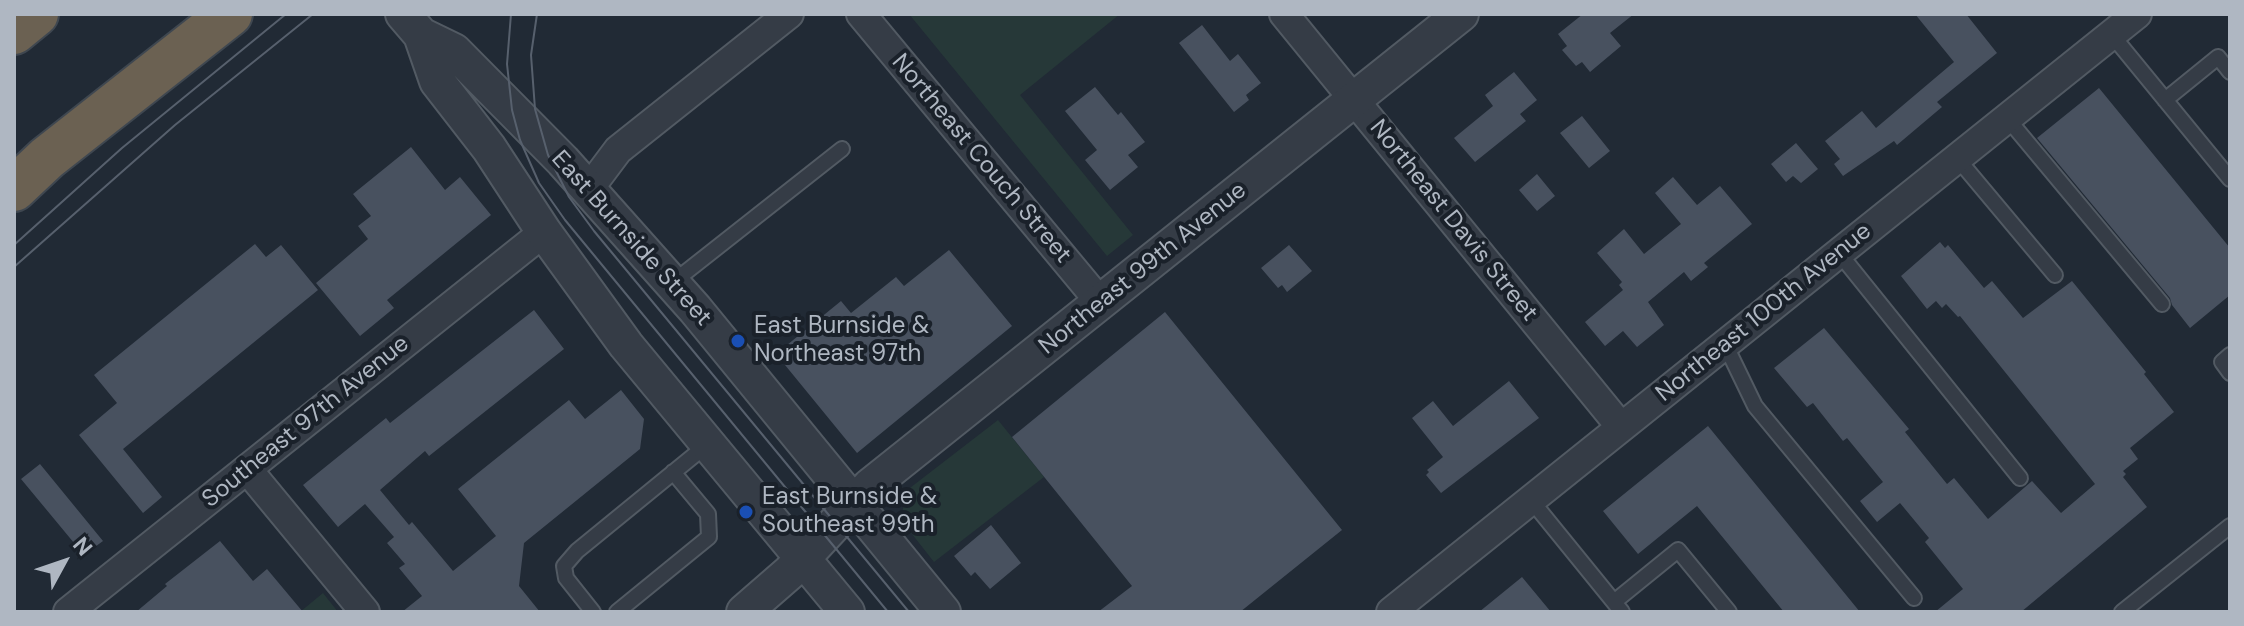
<!DOCTYPE html>
<style>
body{margin:0}
#map{position:relative;width:2244px;height:626px;overflow:hidden;background:#212a35;font-family:"DM Sans",sans-serif}
canvas{display:block}
.frame{position:absolute;inset:0;border:16px solid #afb7c2;pointer-events:none}
.north{position:absolute;left:24px;top:522px;width:80px;height:80px;-webkit-text-stroke:6px #1a212a;paint-order:stroke;rotate:50deg;font-size:22px;font-weight:700;line-height:32px;text-align:center;color:#afb7c2}
.north::after{content:'';display:block;margin:auto;width:28px;height:36px;background:#afb7c2;clip-path:polygon(50% 0,100% 100%,50% 72%,0 100%)}
</style>
<div id="map">
<canvas width="2244" height="626"></canvas>
<div class="frame"></div>
<div class="north">N</div>
</div>
<script>
const g = document.querySelector('canvas').getContext('2d');
g.lineJoin = 'round';
function fill(path, color) {
  g.fillStyle = color;
  g.fill(path, 'evenodd');
}
function shape(rows) {
  const path = new Path2D();
  for (const r of rows) {
    path.moveTo(r[0], r[1]);
    for (let i = 2; i < r.length; i += 2) path.lineTo(r[i], r[i + 1]);
  }
  return path;
}
function trace(path, color, width, dash) {
  g.strokeStyle = color;
  g.lineWidth = width;
  g.lineCap = dash ? 'butt' : 'round';
  g.setLineDash(dash || []);
  g.stroke(path);
}
function drawText(font, color, halo, rows, align = 'center') {
  g.font = font + ' "DM Sans",sans-serif';
  g.lineWidth = 8;
  g.setLineDash([]);
  g.textBaseline = 'middle';
  g.strokeStyle = halo;
  g.fillStyle = color;
  for (const [text, x, y, turn = 0] of rows) {
    g.save();
    g.translate(x, y);
    g.rotate((+turn || 0) * Math.PI / 180);
    g.textAlign = isNaN(turn) ? turn : align;
    if (halo) g.strokeText(text, 0, 0);
    g.fillText(text, 0, 0);
    g.restore();
  }
}
const green = shape([
 [909,14,1120,14,1020,95,1133,235,1107,256],
 [998,420,1044,477,934,562,901,520,906,491],
 [323,593,338,612,300,612]
]);
const building = shape([
 [1583,14,1634,14,1610,33,1621,46,1590,72,1582,62,1576,66,1562,50,1567,46,1558,34],
 [1915,14,1966,14,1997,53,1937,102,1942,107,1897,145,1894,141,1843,176,1834,164,1840,159,1825,141,1862,111,1876,128,1954,62],
 [1202,25,1230,61,1238,54,1261,83,1246,95,1249,100,1234,112,1179,43],
 [1514,72,1537,100,1520,114,1526,121,1475,162,1454,138,1493,106,1485,95],
 [1095,87,1118,115,1121,112,1145,142,1128,155,1138,167,1110,190,1085,160,1097,150,1065,111],
 [2099,88,2230,248,2230,295,2190,328,2172,305,2170,298,2037,138],
 [1582,116,1610,151,1589,168,1560,133],
 [1796,143,1818,169,1801,183,1793,176,1786,182,1771,164],
 [411,147,445,190,460,177,491,215,387,300,394,308,360,336,316,283,368,239,358,226,371,216,353,194],
 [1537,174,1555,196,1537,211,1519,190],
 [1673,177,1697,205,1720,186,1752,224,1704,263,1708,267,1691,281,1684,272,1648,302,1664,325,1637,347,1623,331,1605,346,1585,322,1623,290,1619,285,1622,282,1597,253,1624,229,1644,254,1681,224,1655,193],
 [1940,242,1945,248,1948,245,1984,288,1992,281,2023,318,2072,281,2146,372,2144,374,2174,412,2130,448,2138,459,2123,471,2126,474,2123,477,2147,507,2021,612,1935,612,1963,589,1925,542,1929,538,1900,503,1877,522,1860,501,1883,482,1847,438,1843,441,1813,403,1807,407,1774,368,1824,328,1909,429,1905,432,1947,484,1954,478,1988,519,2032,481,2061,513,2095,484,1960,316,1958,317,1946,304,1942,308,1936,301,1927,309,1901,276],
 [255,244,266,257,281,245,318,290,123,449,162,497,143,513,79,435,117,403,94,375],
 [1289,245,1312,271,1287,292,1282,285,1278,288,1261,268],
 [949,250,1012,326,857,453,776,354,841,301,851,313,896,277,904,286],
 [534,310,564,349,429,456,425,451,380,490,409,525,412,522,453,571,496,536,458,489,569,400,585,419,621,390,644,419,640,449,524,543,519,586,540,612,402,612,422,596,399,568,405,564,387,543,394,537,365,504,338,527,303,485,386,418,390,423],
 [1165,312,1342,530,1240,612,1098,612,1132,586,1012,437],
 [1509,381,1539,418,1441,493,1426,475,1429,472,1427,470,1443,457,1412,418,1433,401,1453,426],
 [1708,426,1860,612,1784,612,1697,506,1638,554,1603,511],
 [40,464,103,541,84,555,21,479],
 [991,525,1021,563,990,589,975,572,971,576,954,556],
 [220,541,253,581,267,569,303,612,136,612,167,586,165,584],
 [1522,577,1551,612,1479,612]
]);
const service = shape([
 [2112,35,2230,179],
 [2165,100,2218,57,2230,72],
 [2007,118,2162,304],
 [1957,158,2055,275],
 [1839,253,2020,478],
 [672,283,842,149],
 [1725,344,1755,406,1914,598],
 [2230,355,2222,362,2230,373],
 [1531,500,1622,612],
 [1614,602,1678,550,1729,612],
 [593,612,566,578,564,566,577,551,708,444],
 [617,612,709,537,708,514,673,472],
 [2122,612,2230,526]
]);
const minor = shape([
 [861,14,1101,303],
 [1284,14,1621,427],
 [588,190,618,150,789,14],
 [247,469,365,612],
 [68,612,544,232],
 [1391,612,2137,14]
]);
const tertiary = shape([
 [403,14,421,35,437,81,489,148,544,232,626,345,847,612],
 [421,35,454,51,563,161,695,309,943,612],
 [744,612,790,572,870,486,1461,14]
]);
const motorway = shape([
 [14,32,36,14],
 [14,189,47,158,230,14]
]);
const tram = shape([
 [511,14,507,64,512,110,520,140,539,183,565,220,888,612],
 [537,14,531,55,535,109,548,155,569,197,594,231,909,612],
 [14,245,122,148,286,14],
 [14,267,175,125,313,14]
]);
const markers = [
 [738,341,8,"#1a4fb4"],
 [746,512,8,"#1a4fb4"]
];
const streetNames = [
 ["Northeast Couch Street",981,159,50],
 ["Northeast Davis Street",1453,221,51],
 ["East Burnside Street",631,239,48],
 ["Northeast 99th Avenue",1143,269,-39],
 ["Northeast 100th Avenue",1764,313,-39],
 ["Southeast 97th Avenue",306,422,-39]
];
const poiNames = [
 ["East Burnside &",754,327],
 ["Northeast 97th",754,355],
 ["East Burnside &",762,498],
 ["Southeast 99th",762,526]
];
fill(green, '#263838');
fill(building, '#48515f');
trace(service, '#525a63', 18);
trace(minor, '#525a63', 32);
trace(tertiary, '#525a63', 38);
trace(motorway, '#3f4750', 48);
trace(service, '#353c46', 14);
trace(minor, '#353c46', 28);
trace(tertiary, '#353c46', 34);
trace(motorway, '#6b6152', 44);
trace(tram, '#57606d', 2);
for (const [x, y, r, color] of markers) {
  const dot = new Path2D();
  dot.arc(x, y, r, 0, 2 * Math.PI);
  g.fillStyle = color;
  g.fill(dot);
  trace(dot, '#1a212a', 3);
}
drawText('24px', '#afb7c2', '#1a212a', streetNames);
drawText('24px', '#afb7c2', '#1a212a', poiNames, 'left');
</script>
